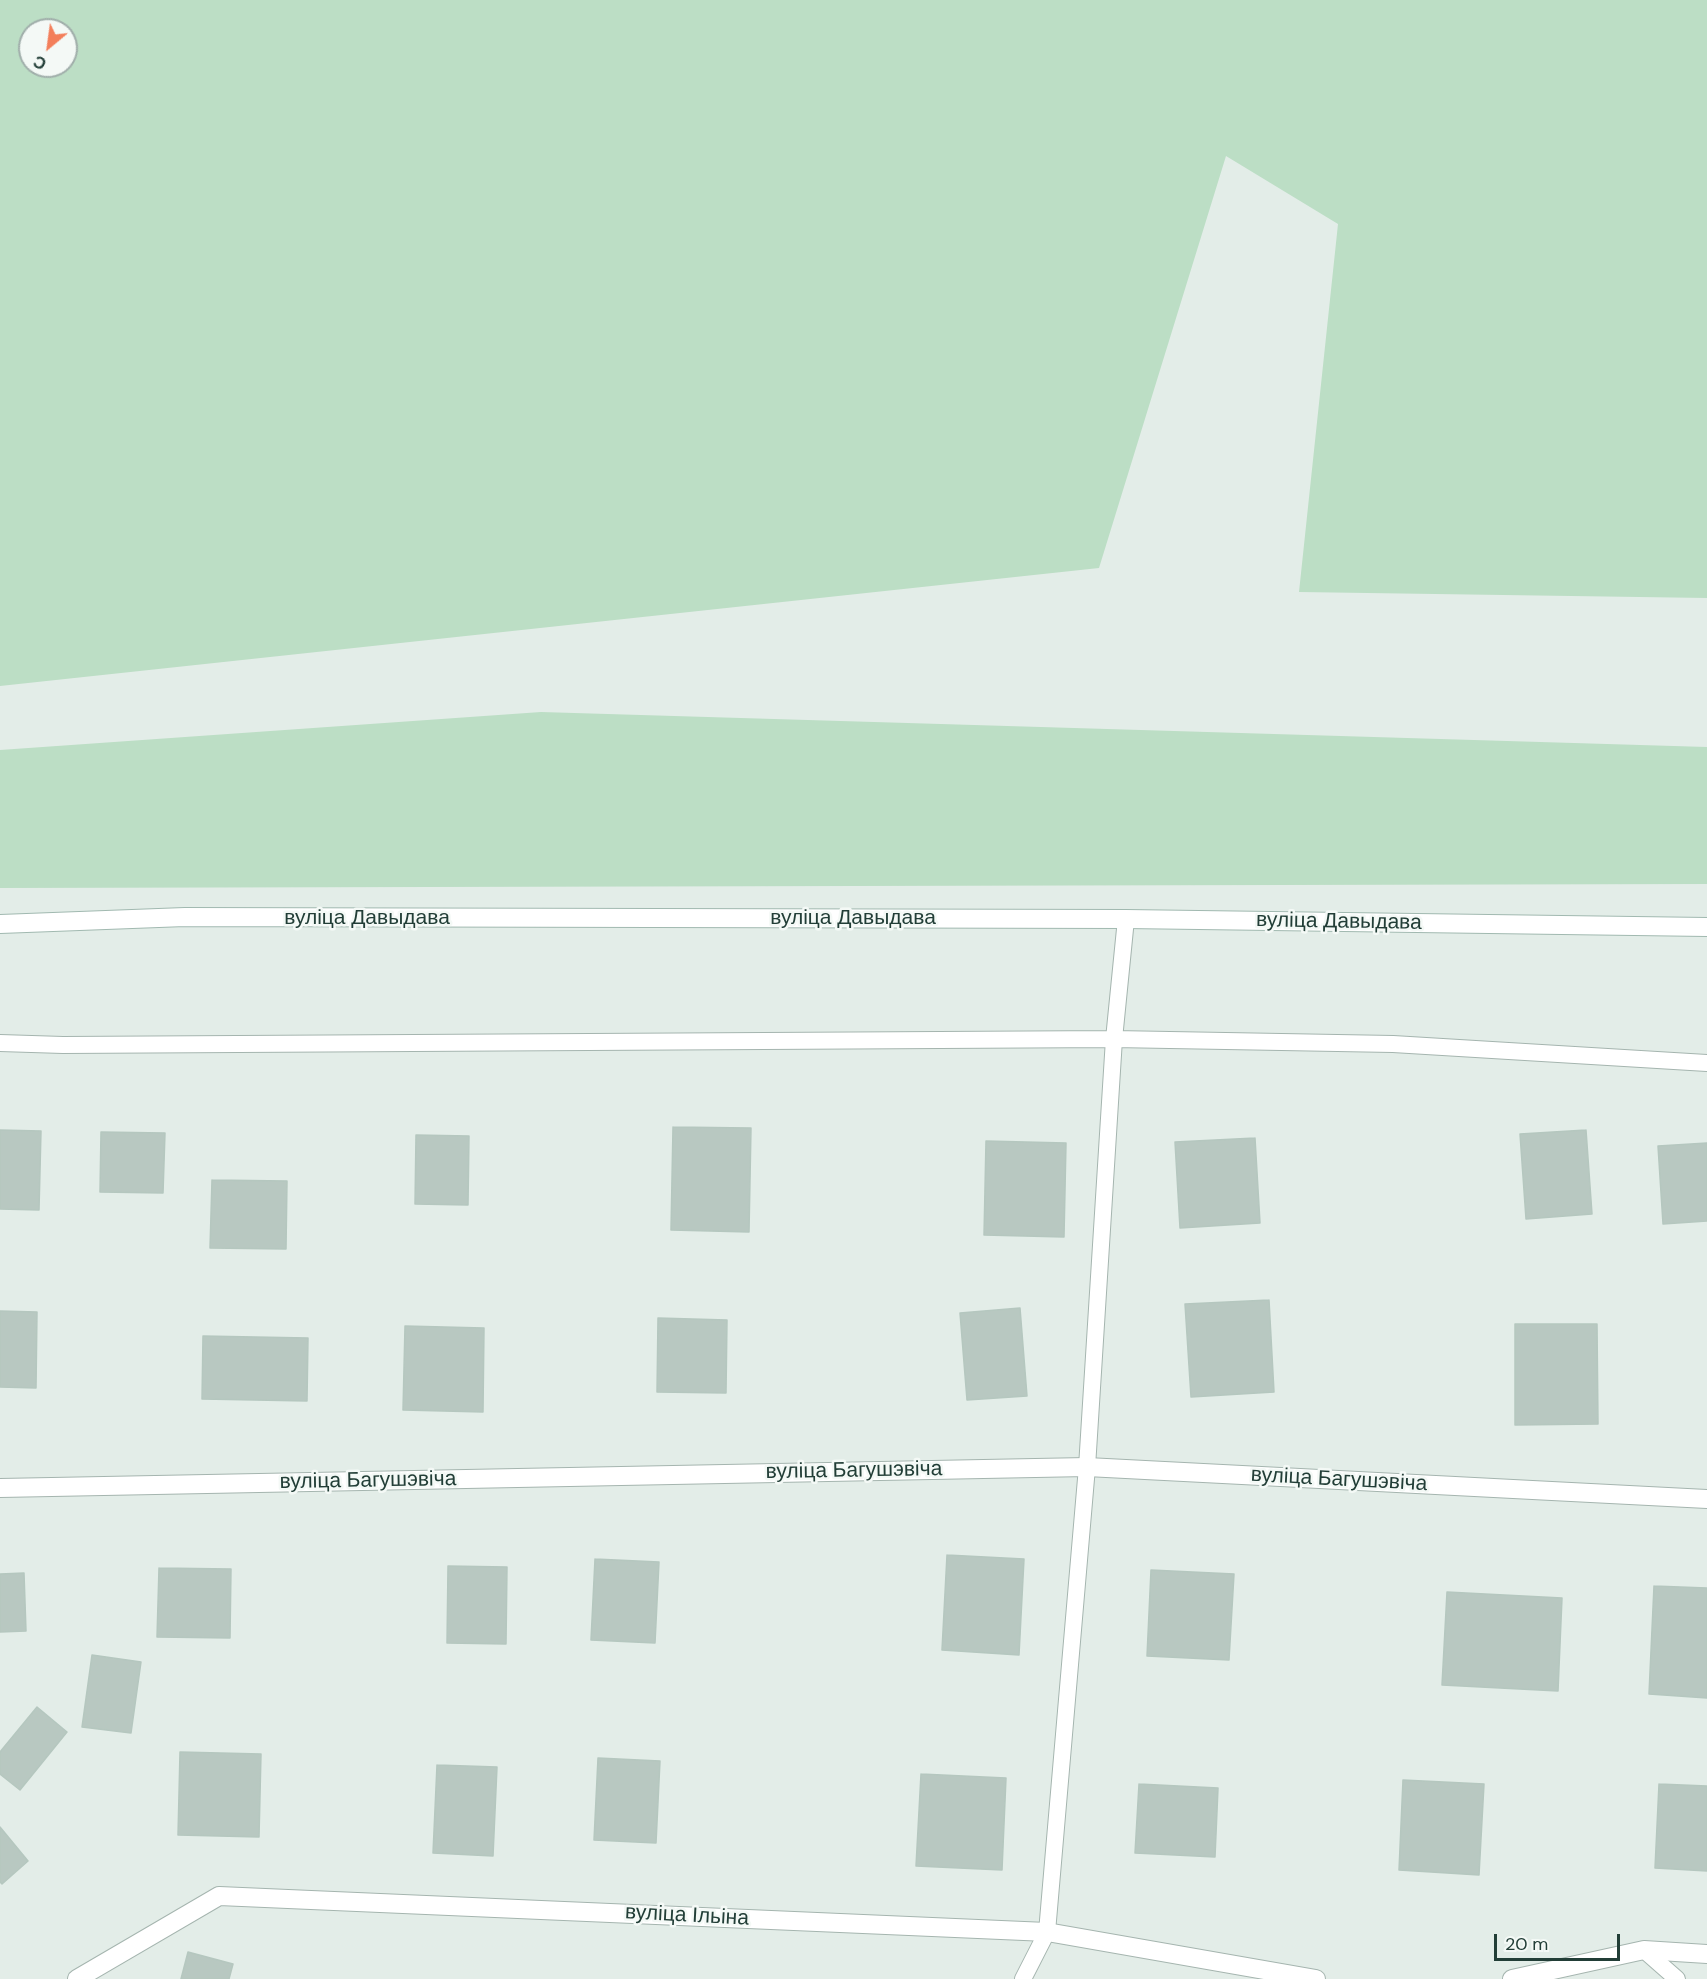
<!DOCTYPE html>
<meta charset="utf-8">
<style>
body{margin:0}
#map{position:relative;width:1707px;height:1979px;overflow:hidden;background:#e3ede8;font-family:"DM Sans",sans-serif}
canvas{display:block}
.north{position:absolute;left:18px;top:18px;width:60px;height:60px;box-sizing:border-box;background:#f4f9f6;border:2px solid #a0aeaa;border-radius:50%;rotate:209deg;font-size:16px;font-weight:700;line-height:24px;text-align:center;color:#223e37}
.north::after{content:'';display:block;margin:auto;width:21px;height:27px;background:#f37f5b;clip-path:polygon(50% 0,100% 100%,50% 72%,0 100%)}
.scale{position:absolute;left:1494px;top:1934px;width:126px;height:27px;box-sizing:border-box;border:3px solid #223e37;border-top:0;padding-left:8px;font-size:18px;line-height:21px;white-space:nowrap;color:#223e37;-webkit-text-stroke:4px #f4f9f6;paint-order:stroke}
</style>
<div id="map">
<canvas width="1707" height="1979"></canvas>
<div class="north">С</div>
<div class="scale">20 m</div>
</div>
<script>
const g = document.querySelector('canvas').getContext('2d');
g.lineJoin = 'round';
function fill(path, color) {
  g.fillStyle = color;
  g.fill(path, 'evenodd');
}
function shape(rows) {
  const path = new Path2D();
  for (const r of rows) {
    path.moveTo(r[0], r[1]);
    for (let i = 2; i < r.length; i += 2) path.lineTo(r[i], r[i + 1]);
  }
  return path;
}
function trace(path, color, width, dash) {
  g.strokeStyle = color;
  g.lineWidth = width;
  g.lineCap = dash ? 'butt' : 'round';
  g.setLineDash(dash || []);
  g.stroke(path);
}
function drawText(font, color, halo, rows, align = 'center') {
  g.font = font + ' "DM Sans",sans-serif';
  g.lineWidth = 5;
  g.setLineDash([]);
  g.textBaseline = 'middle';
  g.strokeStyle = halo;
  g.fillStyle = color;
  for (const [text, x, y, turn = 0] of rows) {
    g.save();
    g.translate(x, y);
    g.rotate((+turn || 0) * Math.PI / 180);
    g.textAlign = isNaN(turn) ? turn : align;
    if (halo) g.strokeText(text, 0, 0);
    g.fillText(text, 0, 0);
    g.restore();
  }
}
const green = shape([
 [0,0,1707,0,1707,598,1299,592,1338,224,1226,156,1099,568,0,686],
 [30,30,66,30,66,66,30,66],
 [541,712,1707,747,1707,884,0,888,0,750]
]);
const building = shape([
 [673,1127,751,1128,749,1232,671,1230,673,1127],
 [0,1130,41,1131,39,1210,0,1209,0,1130],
 [1586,1130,1592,1214,1526,1219,1520,1134,1586,1130],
 [101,1132,165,1133,163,1193,100,1192,101,1132],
 [416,1135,469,1136,468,1205,415,1204,416,1135],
 [1255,1138,1260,1223,1180,1228,1175,1142,1255,1138],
 [986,1141,1066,1143,1064,1237,984,1235,986,1141],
 [1707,1143,1707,1221,1663,1224,1658,1146,1707,1143],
 [212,1180,287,1181,286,1249,210,1248,212,1180],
 [1269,1300,1274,1392,1191,1397,1185,1304,1269,1300],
 [1020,1308,1027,1396,967,1400,960,1313,1020,1308],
 [0,1311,37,1312,36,1388,0,1387,0,1311],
 [658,1318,727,1320,726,1393,657,1392,658,1318],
 [1515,1324,1597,1324,1598,1424,1515,1425,1515,1324],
 [405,1326,484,1328,483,1412,403,1410,405,1326],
 [203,1336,308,1338,307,1401,202,1399,203,1336],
 [947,1555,1024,1559,1019,1655,942,1650,947,1555],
 [595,1559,659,1562,655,1643,591,1640,595,1559],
 [448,1566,507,1567,506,1644,447,1643,448,1566],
 [159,1568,231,1569,230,1638,157,1637,159,1568],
 [1151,1570,1234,1574,1229,1660,1147,1656,1151,1570],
 [24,1573,26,1631,0,1632,0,1574,24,1573],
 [1654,1586,1707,1588,1707,1698,1649,1694,1654,1586],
 [1447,1592,1562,1598,1558,1691,1442,1685,1447,1592],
 [92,1655,141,1662,131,1733,82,1727,92,1655],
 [37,1707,67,1732,20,1790,0,1774,0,1752,37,1707],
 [180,1752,261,1754,259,1837,178,1835,180,1752],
 [598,1758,660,1761,656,1843,594,1840,598,1758],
 [437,1765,497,1767,493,1856,433,1853,437,1765],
 [921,1774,1006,1778,1002,1870,916,1866,921,1774],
 [1403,1780,1484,1784,1479,1875,1399,1870,1403,1780],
 [1139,1784,1218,1788,1215,1857,1135,1853,1139,1784],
 [1659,1784,1707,1786,1707,1871,1655,1868,1659,1784],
 [0,1827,28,1861,2,1884,0,1882,0,1827],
 [188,1952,233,1964,229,1979,181,1979,188,1952]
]);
const lane = shape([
 [0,1043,63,1045,1114,1039,1393,1044,1707,1063],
 [1644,1950,1677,1979],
 [1023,1979,1047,1932,1087,1467,1114,1039,1126,919]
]);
const street = shape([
 [0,1488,1087,1467,1707,1499],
 [77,1979,219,1896,1047,1932,1316,1979],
 [1512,1979,1644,1950,1707,1954]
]);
const secondary = shape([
 [0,924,185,917,1126,919,1707,927]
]);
const streetNames = [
 ["вуліца Давыдава",367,918],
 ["вуліца Давыдава",853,918],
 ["вуліца Давыдава",1339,922,1],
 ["вуліца Багушэвіча",854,1471,-1],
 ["вуліца Багушэвіча",1339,1480,3],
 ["вуліца Багушэвіча",368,1481,-1],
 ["вуліца Ільіна",687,1916,3]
];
fill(green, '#bcdec5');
fill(building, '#b8c8c1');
trace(building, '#b5c7bf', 1.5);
trace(lane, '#a5b5af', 18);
trace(street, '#a5b5af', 20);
trace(secondary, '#a1b9b0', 20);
trace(lane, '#fff', 16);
trace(street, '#fff', 18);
trace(secondary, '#fff', 18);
drawText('21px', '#223e37', '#f4f9f6', streetNames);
</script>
